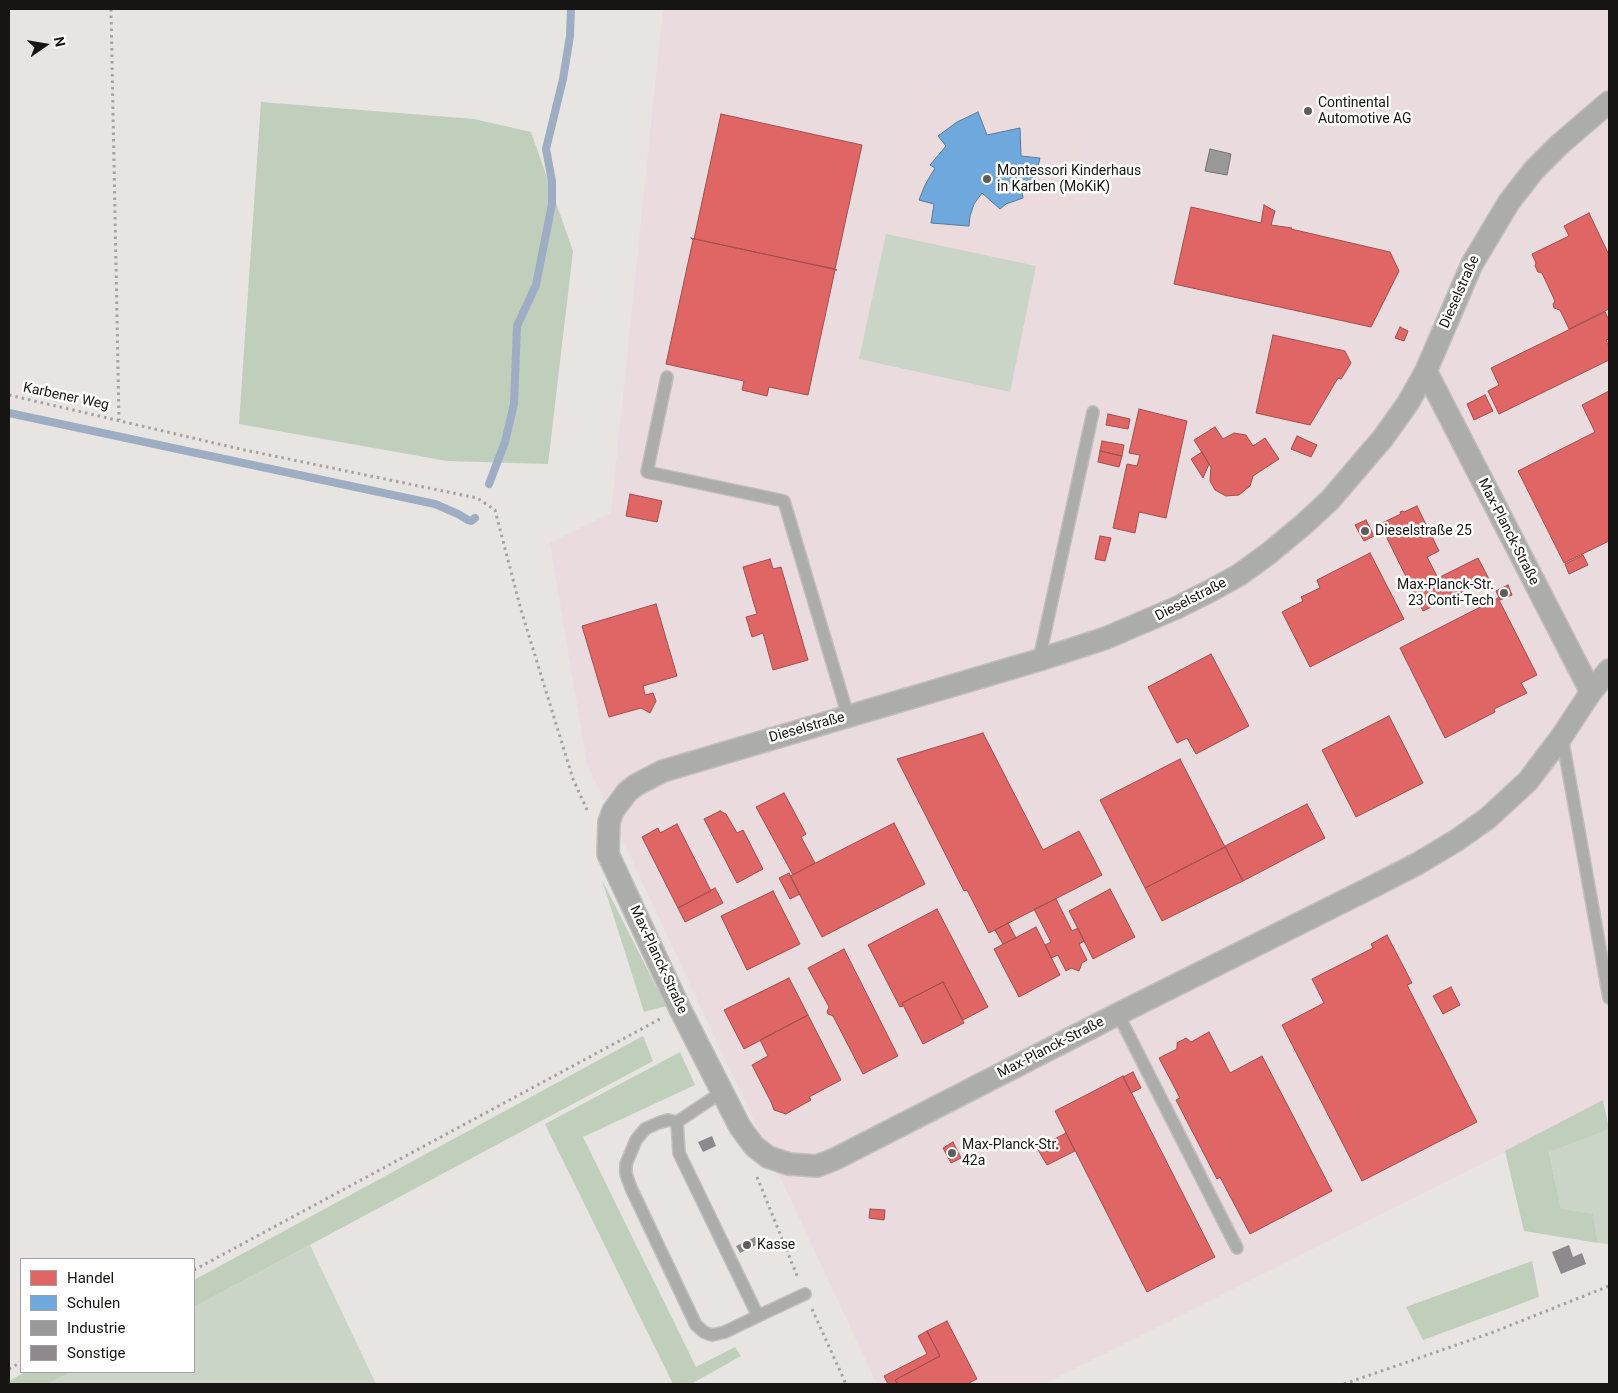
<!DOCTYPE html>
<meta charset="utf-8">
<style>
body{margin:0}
#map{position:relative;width:1618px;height:1393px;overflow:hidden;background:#e7e4e1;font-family:Roboto,sans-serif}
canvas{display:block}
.frame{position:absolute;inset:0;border:10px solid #161513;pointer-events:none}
.legend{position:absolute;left:20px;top:1258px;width:175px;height:115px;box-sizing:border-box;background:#fff;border:1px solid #a2a1a1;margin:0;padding:6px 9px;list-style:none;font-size:15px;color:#161513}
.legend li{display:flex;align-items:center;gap:10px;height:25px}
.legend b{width:25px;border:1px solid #a2a1a1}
.north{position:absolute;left:20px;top:20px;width:50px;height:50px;-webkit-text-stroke:4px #fff;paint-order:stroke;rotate:77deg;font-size:14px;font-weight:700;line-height:20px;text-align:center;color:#161513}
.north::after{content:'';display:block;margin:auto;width:18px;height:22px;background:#161513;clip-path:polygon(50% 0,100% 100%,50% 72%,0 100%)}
</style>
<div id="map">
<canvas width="1618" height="1393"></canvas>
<div class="frame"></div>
<ul class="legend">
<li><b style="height:14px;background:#e06666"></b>Handel</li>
<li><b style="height:14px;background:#6fa8dc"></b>Schulen</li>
<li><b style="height:14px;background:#999"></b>Industrie</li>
<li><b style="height:14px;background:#8d898d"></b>Sonstige</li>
</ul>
<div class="north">N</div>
</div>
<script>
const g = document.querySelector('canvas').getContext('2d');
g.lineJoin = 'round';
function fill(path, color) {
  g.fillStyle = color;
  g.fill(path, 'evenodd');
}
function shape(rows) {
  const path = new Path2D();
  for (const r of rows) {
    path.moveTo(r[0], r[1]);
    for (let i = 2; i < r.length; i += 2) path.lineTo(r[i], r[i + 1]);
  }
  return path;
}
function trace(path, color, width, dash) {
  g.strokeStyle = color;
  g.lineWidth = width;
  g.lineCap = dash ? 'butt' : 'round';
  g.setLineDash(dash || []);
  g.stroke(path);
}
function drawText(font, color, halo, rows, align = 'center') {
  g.font = font + ' Roboto,sans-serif';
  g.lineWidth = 5;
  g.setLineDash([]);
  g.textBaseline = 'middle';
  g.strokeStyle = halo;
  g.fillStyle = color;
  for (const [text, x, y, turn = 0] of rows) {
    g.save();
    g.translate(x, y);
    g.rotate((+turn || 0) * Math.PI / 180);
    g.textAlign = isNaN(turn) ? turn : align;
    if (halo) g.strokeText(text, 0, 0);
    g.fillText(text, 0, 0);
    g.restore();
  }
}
const commercial = shape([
 [663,9,1609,9,1609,1100,1044,1384,877,1384,587,764,550,543,611,513]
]);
const education = shape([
 [915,86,1088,125,1056,270,886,234]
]);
const green = shape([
 [886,234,1036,266,1010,392,859,359],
 [1609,1129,1609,1244,1598,1243,1593,1214,1561,1210,1549,1151],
 [310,1245,376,1384,47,1384,71,1372,194,1372,194,1307]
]);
const forest = shape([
 [261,102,474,119,531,132,573,251,548,464,447,461,239,424],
 [602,880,666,1006,644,1012],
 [643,1036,653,1061,194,1307,194,1280],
 [680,1052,695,1085,583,1137,696,1367,735,1347,741,1356,691,1384,673,1384,545,1124],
 [1603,1100,1609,1129,1549,1152,1561,1209,1593,1214,1598,1243,1524,1231,1505,1151],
 [1532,1261,1539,1297,1423,1340,1406,1307],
 [25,1372,71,1372,47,1384,9,1384,9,1381]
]);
const shops = shape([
 [721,114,862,145,835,269,694,239,721,114],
 [1264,205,1275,211,1271,225,1292,228,1291,229,1390,252,1399,271,1371,327,1174,284,1191,207,1261,223,1264,205],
 [1589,213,1609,255,1609,309,1569,329,1560,310,1554,308,1553,304,1555,301,1542,273,1538,272,1535,266,1536,263,1532,254,1569,236,1564,226,1589,213],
 [691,238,837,270,835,270,808,395,769,387,767,396,742,390,744,381,666,364,693,240,691,238],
 [1605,312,1609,320,1609,339,1606,340,1609,346,1609,360,1499,414,1488,391,1499,385,1491,368,1605,312],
 [1400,327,1408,331,1404,341,1395,338,1400,327],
 [1273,335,1345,351,1351,363,1341,379,1338,378,1310,425,1256,413,1273,335],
 [1609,391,1609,541,1564,563,1518,471,1595,432,1582,405,1609,391],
 [1485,395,1493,411,1474,420,1467,404,1485,395],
 [1139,409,1187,421,1166,518,1139,512,1135,533,1113,528,1127,464,1137,466,1140,455,1129,453,1139,409],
 [1108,414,1130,419,1128,429,1106,425,1108,414],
 [1215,427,1223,439,1234,433,1246,435,1253,446,1265,438,1279,459,1253,476,1250,486,1239,495,1226,496,1215,490,1210,481,1211,467,1194,440,1215,427],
 [1297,436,1317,445,1311,457,1291,449,1297,436],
 [1102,441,1124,445,1122,456,1100,451,1102,441],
 [1100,451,1122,456,1119,467,1098,462,1100,451],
 [1202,452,1209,464,1203,478,1191,459,1202,452],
 [630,494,662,501,657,522,626,516,630,494],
 [1417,506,1439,551,1427,557,1438,578,1478,558,1489,579,1423,611,1380,524,1401,514,1400,512,1403,511,1404,512,1417,506],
 [1366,520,1374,536,1364,541,1355,525,1366,520],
 [1100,536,1111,538,1105,561,1095,559,1100,536],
 [1370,553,1404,619,1310,667,1282,612,1303,601,1301,597,1320,588,1317,580,1370,553],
 [1583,555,1588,565,1569,574,1565,564,1583,555],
 [770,559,773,569,781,567,808,660,773,670,763,633,752,637,746,617,757,614,743,567,770,559],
 [1508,585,1512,595,1500,600,1496,591,1508,585],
 [1498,598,1537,675,1521,683,1527,693,1494,709,1495,712,1445,738,1400,648,1498,598],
 [656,604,677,676,643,686,645,695,653,693,656,701,650,713,641,708,609,717,582,626,656,604],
 [1211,654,1249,726,1196,754,1187,738,1177,743,1148,687,1211,654],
 [1389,716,1423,783,1356,817,1322,750,1389,716],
 [983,733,1043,850,1079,831,1102,875,989,933,967,890,964,891,897,759,983,733],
 [1180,759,1225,847,1145,888,1100,800,1180,759],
 [784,793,806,834,801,837,815,863,793,875,756,807,784,793],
 [1307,804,1325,838,1243,881,1225,846,1307,804],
 [720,811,726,814,737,833,743,830,763,869,737,883,704,819,720,811],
 [894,823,925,884,822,937,790,876,894,823],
 [677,824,711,891,678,908,642,837,658,828,660,833,677,824],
 [1225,847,1243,881,1162,921,1145,888,1225,847],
 [789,873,800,894,790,899,779,878,789,873],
 [715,888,723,903,685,922,678,908,715,888],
 [1110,889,1135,937,1093,959,1069,911,1110,889],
 [773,891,800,944,747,970,721,916,773,891],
 [1056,899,1072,931,1078,928,1084,941,1079,944,1087,960,1082,963,1079,971,1071,968,1066,971,1058,955,1051,958,1045,945,1051,942,1034,909,1056,899],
 [937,909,988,1007,963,1020,943,982,902,1003,903,1006,900,1007,868,945,937,909],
 [1008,923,1016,938,1003,944,995,930,1008,923],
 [1036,927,1060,975,1019,997,994,949,1036,927],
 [1387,935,1412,983,1407,985,1477,1122,1362,1181,1282,1025,1324,1003,1312,979,1373,948,1371,944,1387,935],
 [844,949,898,1056,863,1074,833,1016,828,1014,827,1012,829,1007,808,968,844,949],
 [789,978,808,1015,744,1049,724,1010,789,978],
 [943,982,964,1023,923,1044,902,1003,943,982],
 [1451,987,1460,1005,1443,1014,1433,996,1451,987],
 [808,1015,841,1080,809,1097,811,1100,786,1114,774,1110,771,1102,752,1065,768,1056,760,1040,808,1015],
 [1209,1032,1230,1073,1262,1056,1332,1191,1250,1234,1220,1177,1217,1179,1176,1100,1180,1098,1159,1058,1177,1049,1177,1043,1186,1038,1191,1042,1209,1032],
 [1133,1072,1141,1088,1131,1093,1123,1077,1133,1072],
 [1123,1076,1215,1257,1147,1292,1055,1111,1123,1076],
 [1066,1133,1075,1151,1047,1165,1037,1148,1066,1133],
 [953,1142,961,1158,951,1163,943,1148,953,1142],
 [870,1209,885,1210,884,1220,869,1218,870,1209],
 [947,1321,977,1379,967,1384,898,1384,895,1380,940,1356,927,1331,947,1321],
 [927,1331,940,1356,895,1380,898,1384,888,1384,884,1376,927,1354,918,1336,927,1331]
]);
const schools = shape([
 [978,112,987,135,1020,128,1021,156,1040,158,1032,192,1022,191,1023,198,1006,204,1000,209,982,193,974,204,970,216,969,226,931,223,934,204,919,200,925,185,935,168,930,165,946,146,938,136,957,122,978,112]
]);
const industry = shape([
 [1210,149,1231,154,1227,175,1205,171,1210,149]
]);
const stream = shape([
 [9,413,435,504,458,514,468,520,471,521,475,518],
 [489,484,505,442,514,404,517,326,536,285,552,204,552,181,546,149,563,79,570,36,571,9]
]);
const building = shape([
 [712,1136,716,1146,703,1152,698,1142],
 [755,1237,758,1244,740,1253,736,1246],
 [1569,1245,1573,1257,1582,1253,1586,1264,1561,1274,1552,1252]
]);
const path = shape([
 [111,9,119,420],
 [9,395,240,449,477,498,495,510,521,610,573,779,588,812],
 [757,1177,798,1278],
 [194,1270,660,1019],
 [812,1309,846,1384],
 [9,1369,21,1362],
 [1344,1384,1491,1333,1609,1286]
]);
const lane = shape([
 [667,377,647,472,784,501,848,716],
 [1039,660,1093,412],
 [1562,737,1609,998],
 [1118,1014,1237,1248],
 [722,1092,677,1122,679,1153,758,1316,805,1294],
 [677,1122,668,1120,658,1123,645,1129,636,1140,626,1164,626,1174,631,1188,696,1325,704,1332,712,1335,725,1332,758,1316]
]);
const street = shape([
 [1609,102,1559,145,1534,170,1509,202,1472,264,1426,371,1408,403,1383,438,1330,500,1303,525,1268,554,1239,575,1210,591,1176,608,1106,638,1039,660,663,771,636,785,627,792,613,811,609,822,608,854,680,1009,740,1127,754,1146,768,1157,789,1164,817,1166,835,1159,1118,1014,1374,886,1417,864,1457,840,1488,818,1528,781,1562,736,1591,692,1609,670],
 [1426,371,1591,692]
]);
const markers = [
 [1308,111,5,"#5f5d5b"],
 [987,179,5,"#5f5d5b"],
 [1365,531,5,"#5f5d5b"],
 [1504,593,5,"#5f5d5b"],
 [952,1153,5,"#5f5d5b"],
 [747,1245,5,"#5f5d5b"]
];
const poiNames = [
 ["Continental",1318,103],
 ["Automotive AG",1318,119],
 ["Montessori Kinderhaus",997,171],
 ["in Karben (MoKiK)",997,187],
 ["Dieselstraße 25",1375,531],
 ["Max-Planck-Str.",1494,585,"right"],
 ["23 Conti-Tech",1494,601,"right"],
 ["Max-Planck-Str.",962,1145],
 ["42a",962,1161],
 ["Kasse",757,1245]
];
const streetNames = [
 ["Dieselstraße",1460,292,-66],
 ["Karbener Weg",66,397,12],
 ["Max-Planck-Straße",1508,532,63],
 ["Dieselstraße",1191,600,-27],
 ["Dieselstraße",807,728,-16],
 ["Max-Planck-Straße",658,960,65],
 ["Max-Planck-Straße",1051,1048,-27]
];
fill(commercial, '#eadbde');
fill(education, '#ebdbdc');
fill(green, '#cad4c7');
fill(forest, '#bfcfbc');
fill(shops, '#e06666');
trace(shops, '#a34e4d', 1);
fill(schools, '#6fa8dc');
trace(schools, '#547ca0', 1);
fill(industry, '#999');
trace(industry, '#727171', 1);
trace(stream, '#9eadc4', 8);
fill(building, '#8d898d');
trace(lane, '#c1bfbd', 14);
trace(street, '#c1bfbd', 24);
trace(path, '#a4a3a2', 3, [2.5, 4]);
trace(lane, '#acacab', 11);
trace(street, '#acacab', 21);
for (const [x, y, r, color] of markers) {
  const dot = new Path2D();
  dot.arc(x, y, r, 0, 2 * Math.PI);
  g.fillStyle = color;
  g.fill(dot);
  trace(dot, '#fff', 2);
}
drawText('14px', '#161513', '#fff', poiNames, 'left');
drawText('14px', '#161513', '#fff', streetNames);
</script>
